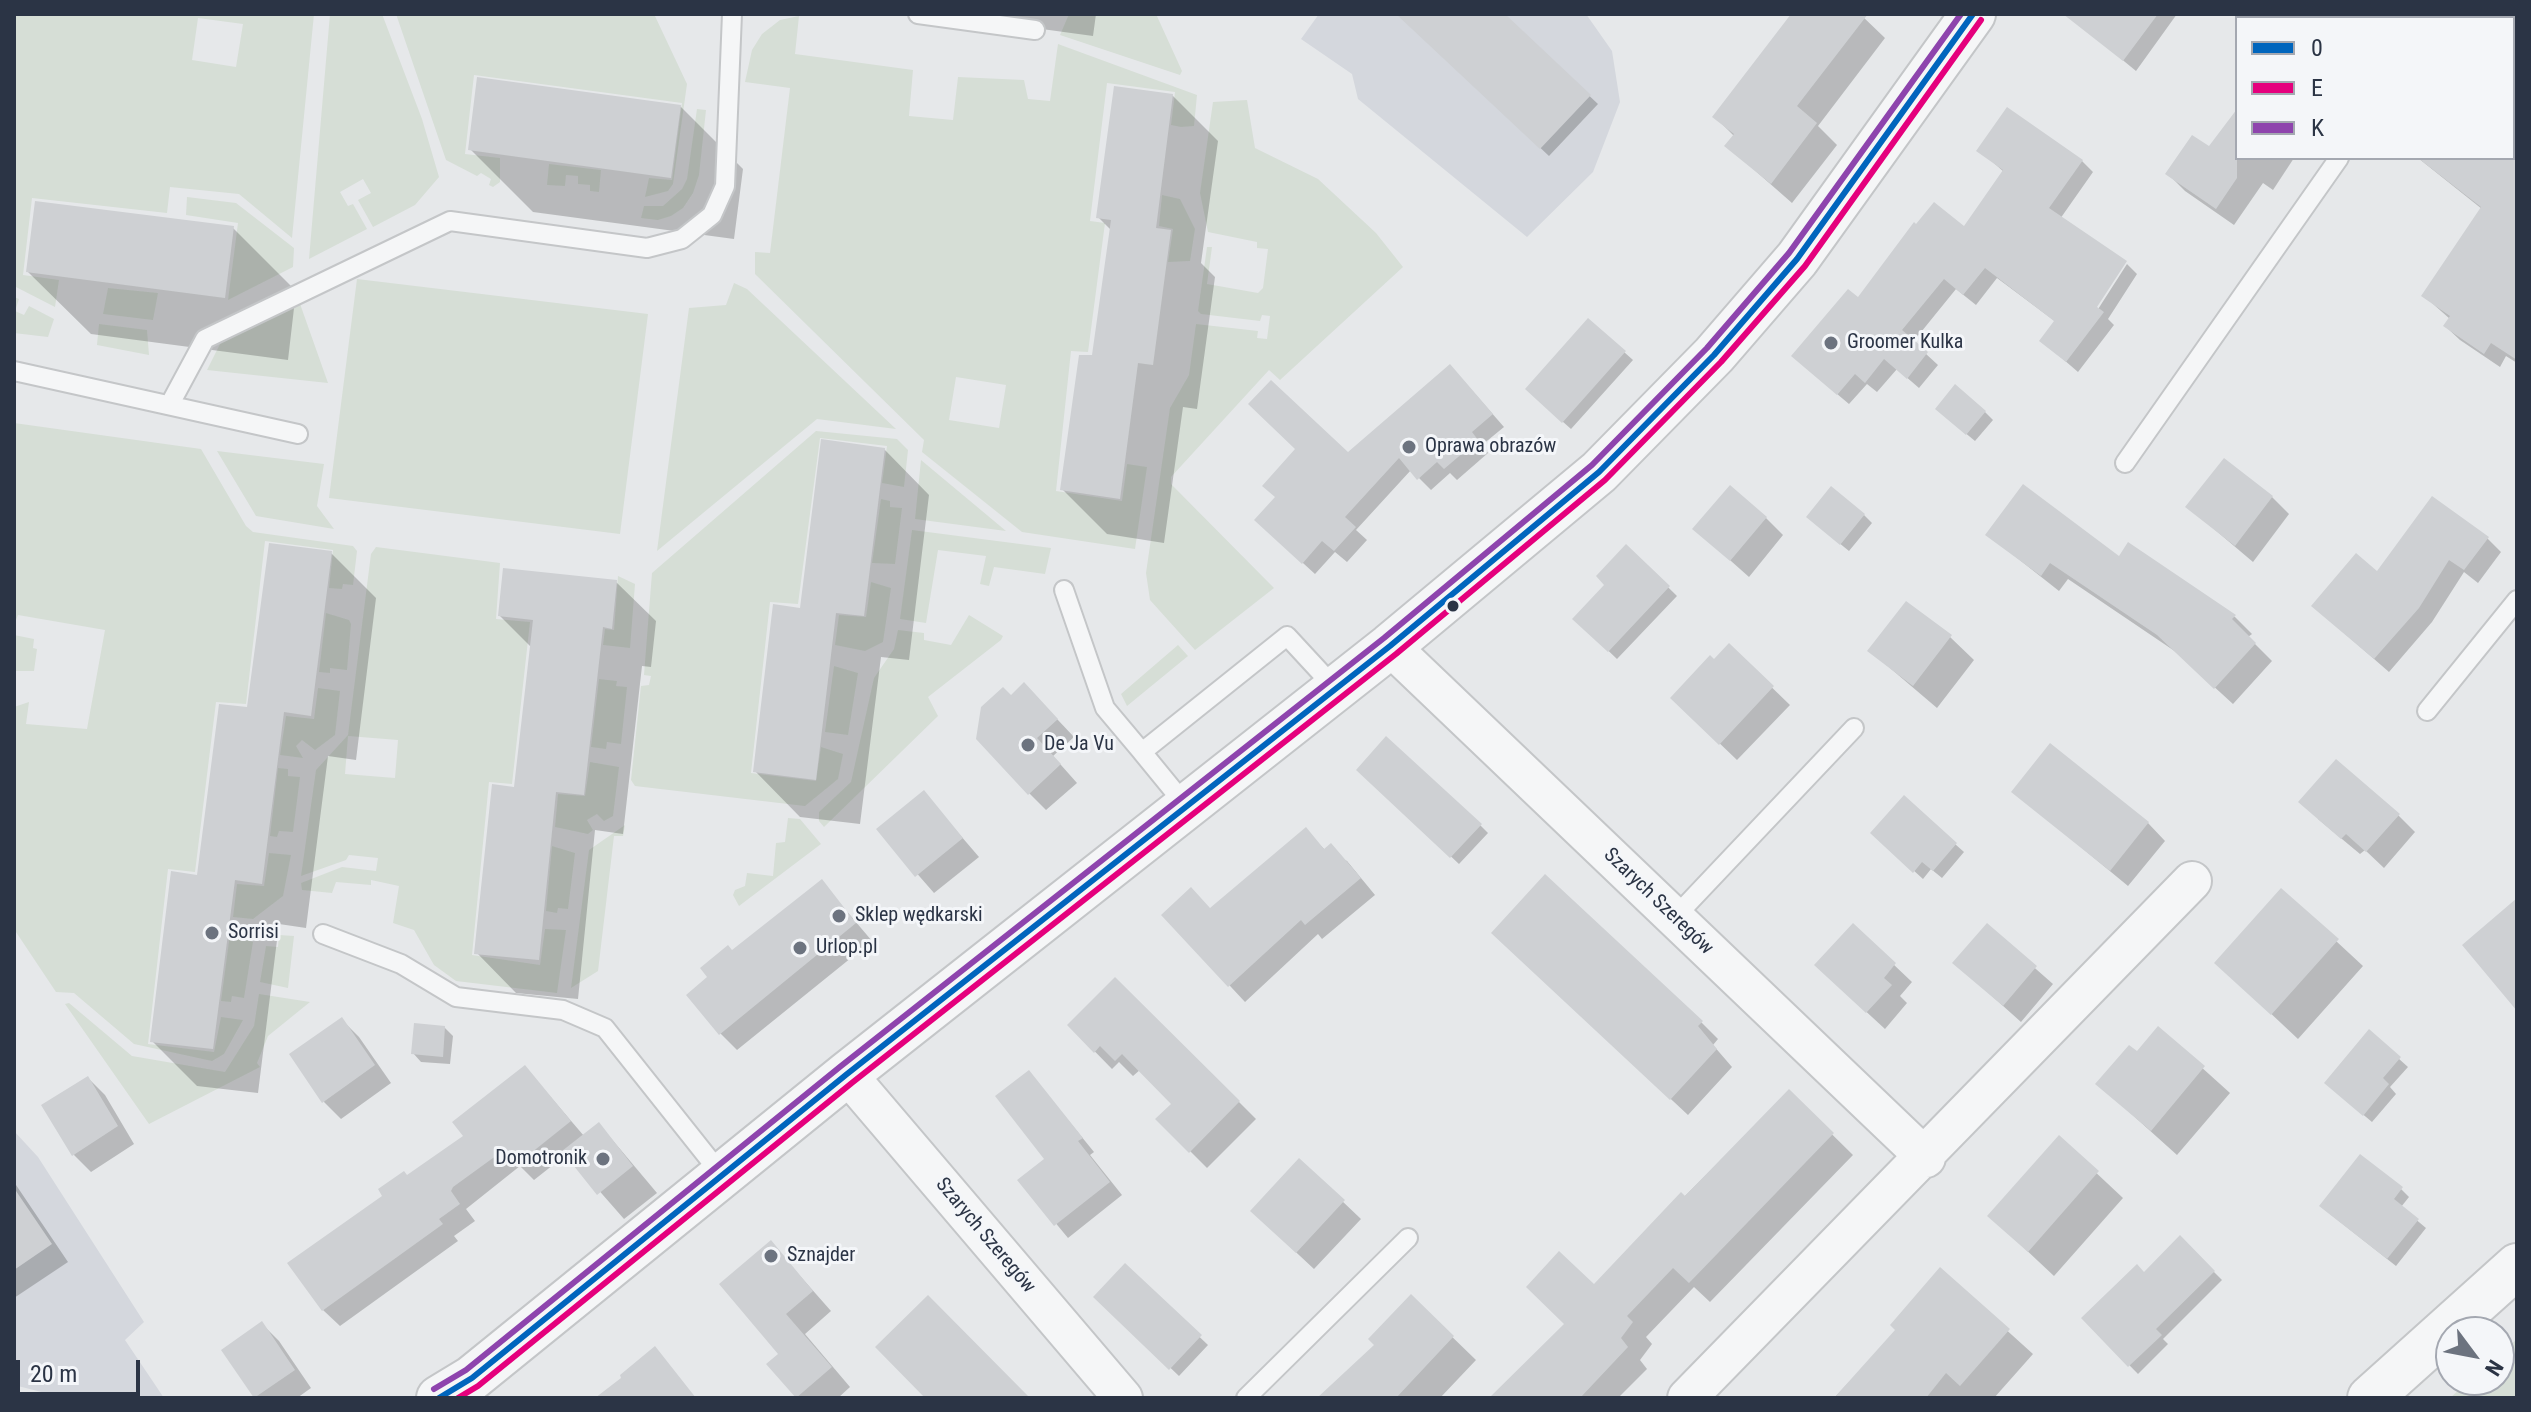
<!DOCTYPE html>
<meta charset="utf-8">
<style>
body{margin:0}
#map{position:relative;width:2531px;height:1412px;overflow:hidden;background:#e6e8ea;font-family:"Roboto Condensed",sans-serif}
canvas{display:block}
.frame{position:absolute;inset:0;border:16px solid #2b3445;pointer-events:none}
.legend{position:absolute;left:2235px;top:16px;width:280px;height:144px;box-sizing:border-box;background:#f4f6f9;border:2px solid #a4a8b1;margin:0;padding:10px 14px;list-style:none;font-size:24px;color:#2b3445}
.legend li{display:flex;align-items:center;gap:16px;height:40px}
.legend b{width:40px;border:2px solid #a4a8b1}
.north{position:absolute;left:2435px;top:1316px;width:80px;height:80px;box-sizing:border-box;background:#f4f6f9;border:2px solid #a4a8b1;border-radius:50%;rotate:122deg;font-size:22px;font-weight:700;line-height:32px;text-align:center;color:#2b3445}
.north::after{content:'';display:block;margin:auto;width:28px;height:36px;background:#6c737f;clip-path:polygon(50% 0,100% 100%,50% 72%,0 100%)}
.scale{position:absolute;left:16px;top:1360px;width:124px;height:36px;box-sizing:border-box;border:4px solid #2b3445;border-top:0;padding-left:10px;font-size:24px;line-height:28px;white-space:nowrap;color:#2b3445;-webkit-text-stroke:6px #f4f6f9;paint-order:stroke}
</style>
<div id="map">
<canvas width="2531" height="1412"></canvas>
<div class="frame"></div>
<ul class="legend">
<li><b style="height:10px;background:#0065bd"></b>0</li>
<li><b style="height:10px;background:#e5007d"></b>E</li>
<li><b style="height:10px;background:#8e44ad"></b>K</li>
</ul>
<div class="north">N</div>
<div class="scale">20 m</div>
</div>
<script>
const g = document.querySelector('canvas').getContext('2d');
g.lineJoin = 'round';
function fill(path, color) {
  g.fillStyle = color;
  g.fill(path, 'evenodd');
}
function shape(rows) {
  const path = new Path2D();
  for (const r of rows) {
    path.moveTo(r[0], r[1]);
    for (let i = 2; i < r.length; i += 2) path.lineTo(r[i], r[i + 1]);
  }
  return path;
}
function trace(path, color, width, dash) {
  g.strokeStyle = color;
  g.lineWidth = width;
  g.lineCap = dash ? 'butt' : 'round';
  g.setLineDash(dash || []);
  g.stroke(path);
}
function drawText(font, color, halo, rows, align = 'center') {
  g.font = font + ' "Roboto Condensed",sans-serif';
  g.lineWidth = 6;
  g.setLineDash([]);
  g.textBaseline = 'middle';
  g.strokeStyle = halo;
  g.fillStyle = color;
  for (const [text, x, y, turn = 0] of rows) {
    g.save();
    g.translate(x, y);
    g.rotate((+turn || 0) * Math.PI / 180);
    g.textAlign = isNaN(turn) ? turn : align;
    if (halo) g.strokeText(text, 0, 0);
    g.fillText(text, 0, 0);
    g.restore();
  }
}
const built = shape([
 [1319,14,1586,14,1612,51,1620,102,1593,172,1527,237,1358,99,1352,74,1301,39],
 [14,1131,38,1157,144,1322,125,1340,164,1398,65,1398,14,1385]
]);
const green = shape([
 [21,14,314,14,292,238,239,194,170,187,167,213,32,198,23,275,59,280,55,307,14,286,14,17],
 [198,18,243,24,236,67,192,60],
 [330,14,382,14,422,119,439,177,415,205,373,227,358,200,371,193,363,179,340,192,348,206,353,204,367,229,309,259],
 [396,14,654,14,687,84,673,184,668,191,645,197,649,178,672,180,682,103,474,75,465,154,500,158,500,182,493,187,489,185,491,179,481,173,477,176,446,160],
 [1069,14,1156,14,1182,71,1180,75,1060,35],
 [799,16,795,54,913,70,909,116,953,120,958,77,1024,80,1028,99,1050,101,1058,44,1197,95,1194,126,1181,127,1171,125,1175,92,1107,83,1090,221,1105,223,1088,352,1071,351,1056,491,1122,501,1127,464,1147,467,1135,549,1022,532,922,452,924,440,755,274,755,252,770,253,790,88,745,82,752,50,762,34,780,20],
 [956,377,1006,385,999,428,949,420],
 [1247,100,1255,148,1318,179,1376,233,1403,267,1280,380,1269,370,1171,477,1171,484,1274,588,1195,650,1150,600,1146,573,1170,408,1189,375,1196,324,1258,331,1257,338,1267,339,1270,316,1262,315,1260,321,1201,314,1198,311,1207,247,1212,247,1207,284,1258,293,1263,288,1268,249,1257,248,1257,242,1208,232,1200,193,1213,102],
 [697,109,706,110,699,175,693,193,683,208,671,216,658,220,641,218,644,206,663,206,682,189,687,179],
 [549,164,601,170,599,192,590,191,590,185,578,184,578,176,566,175,565,186,547,185],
 [1162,195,1180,199,1195,229,1190,261,1168,262,1173,229,1159,226],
 [187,197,236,203,294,248,293,267,228,300,238,223,186,215],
 [357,279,648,314,620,534,329,498],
 [734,283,747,289,896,429,817,419,657,551,689,308,726,305],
 [108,288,158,293,153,320,103,314],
 [14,297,19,299,15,311,24,315,29,306,54,319,48,337,14,333],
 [299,301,328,383,207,370,222,340],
 [99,324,147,330,149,355,97,345],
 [14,423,201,449,246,526,253,532,353,546,357,551,353,585,343,584,342,589,329,588,333,550,265,541,246,704,216,702,195,872,168,869,148,1044,214,1052,221,1017,243,1020,224,1054,212,1061,134,1044,74,993,56,992,14,929,14,707,29,702,26,724,87,729,105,630,18,615,14,625],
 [816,431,897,439,908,450,904,487,882,483,887,446,820,438,798,604,770,602,751,773,816,781,821,747,843,754,838,779,805,806,635,786,631,780,641,686,649,685,651,676,644,675,652,573],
 [217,451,324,464,317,506,334,529,256,516],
 [921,460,1006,531,915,519],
 [881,499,890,501,890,507,902,508,895,564,872,563],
 [912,530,1051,548,1045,574,994,567,989,586,980,584,986,556,938,550,926,623,900,619],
 [376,547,500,563,496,619,530,622,512,784,489,782,472,955,540,965,545,929,566,930,557,993,456,981,434,965,414,930,393,923,399,886,371,880,371,885,336,882,332,893,302,890,301,883,342,867,376,871,378,858,349,855,346,860,301,876,316,770,348,735,371,554],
 [348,736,398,740,395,778,345,774],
 [618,576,635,584,630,648,603,645,605,629,614,630],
 [871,582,891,588,883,642,865,651,835,645,839,615,866,617],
 [326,613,349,620,351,624,347,670,330,668,330,673,319,672],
 [969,615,1003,636,1001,640,928,697,938,716,824,827,819,821,819,812,851,782,874,678,894,649,898,630,924,633,924,640,951,645],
 [14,635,34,639,33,648,37,649,34,671,14,671],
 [1178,645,1188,656,1127,706,1121,694],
 [834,666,858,673,848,735,825,732],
 [599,679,617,681,616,686,627,687,621,744,607,742,606,749,591,747],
 [318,688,340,691,335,735,315,750,302,740,296,746,303,758,280,755,286,716,314,719],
 [590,762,619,767,613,816,604,821,597,814,587,820,593,830,588,834,555,827,558,794,585,796],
 [278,768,288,769,288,776,300,777,293,832,279,831,277,837,270,836],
 [788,818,800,819,821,844,739,906,733,895,735,890,745,886,747,873,773,876,776,843,785,842],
 [625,825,623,836,614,836,598,971,571,988,589,850],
 [552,846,575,853,568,909,558,908,557,913,546,911],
 [269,853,291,855,283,896,253,919,233,917,237,884,264,886],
 [230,934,253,942,244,998,232,996,231,1002,221,1001],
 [279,935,294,936,288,988,260,982,266,946,278,947],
 [259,994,310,1002,268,1036,257,1063,260,1067,149,1124,65,1004,69,1003,132,1056,225,1072,254,1026],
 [2517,1339,2517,1398,2450,1398,2470,1380,2499,1380,2499,1355]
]);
const shadow = shape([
 [932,14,1096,14,1093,36],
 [1398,14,1502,14,1598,104,1549,156],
 [1793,14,1860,14,1885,38,1818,126,1837,145,1792,203,1727,146,1734,136,1715,117],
 [2088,14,2177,14,2136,71,2080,25],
 [2300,14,2342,14,2347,18,2297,18],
 [1172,95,1218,141,1201,263,1215,277,1197,409,1183,407,1164,543,1107,534,1062,489,1094,358,1112,231,1098,217],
 [680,106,743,169,734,239,533,212,470,149],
 [2237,112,2237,158,2294,158,2273,190,2263,183,2234,225,2185,191,2168,174,2210,149],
 [1979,150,2082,161,2093,172,2060,219,2090,315,2093,317,2127,264,2137,274,2108,319,2114,325,2078,372,2042,341,2056,322,1997,278,1976,305,1956,289,1913,342,1938,365,1919,388,1897,369,1877,392,1867,384,1849,404,1805,367,1859,300,1964,229,2004,172],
 [2513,157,2517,160,2517,363,2506,356,2500,367,2460,340,2445,326,2450,319,2424,296,2482,209,2418,158],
 [233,228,296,291,288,360,91,334,28,272],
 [1588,320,1633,360,1571,429,1535,397],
 [1462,379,1504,427,1482,445,1488,453,1457,480,1450,473,1431,490,1411,470,1356,530,1367,540,1347,562,1335,552,1315,574,1269,532,1348,454],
 [1985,412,1993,420,1975,441,1946,417],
 [884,449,929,495,909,660,881,657,860,824,800,817,755,771,802,610],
 [2272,497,2289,514,2253,562,2188,507],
 [1864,515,1872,523,1849,551,1817,525],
 [1766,518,1783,535,1749,577,1695,529],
 [1988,535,2119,558,2128,545,2235,617,2252,634,2248,637,2272,661,2233,704,2176,652,2068,579,2059,591],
 [2487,538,2501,552,2478,583,2464,572,2432,622,2389,672,2328,619,2377,574],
 [1626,546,1677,596,1617,659,1575,619,1607,585],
 [331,553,376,598,356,760,328,756,306,928,279,924,258,1093,197,1086,152,1041,249,709],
 [616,582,656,621,651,667,642,666,623,834,595,830,578,999,516,993,477,953,516,789,532,648,500,616],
 [1950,637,1974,660,1937,708,1870,651],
 [1729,646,1790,705,1737,760,1690,715,1714,662],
 [1011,697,1041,702,1074,737,1053,756,1077,783,1046,810,1029,793],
 [1359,770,1480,825,1488,833,1459,864],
 [2014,792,2148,823,2165,841,2128,886],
 [924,793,979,857,934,893,879,830],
 [2398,815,2415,832,2384,868,2365,850,2360,854,2318,819],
 [1306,830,1325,850,1347,861,1375,895,1322,939,1318,934,1245,1002,1164,915,1211,910],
 [1881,841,1955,844,1964,852,1942,878,1931,869,1923,879],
 [822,882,872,941,737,1050,720,1033,732,952],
 [2282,891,2363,966,2298,1039,2217,963],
 [1853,926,1912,982,1900,996,1907,1003,1885,1029,1834,982],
 [1987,926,2053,984,2021,1022,1955,963],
 [1511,950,1701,1022,1718,1039,1713,1045,1732,1067,1688,1115],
 [342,1020,359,1037,391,1083,341,1119,324,1102],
 [1069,1025,1178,1041,1256,1119,1207,1168,1158,1119,1174,1104,1141,1069,1133,1076,1119,1062,1112,1069],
 [444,1027,453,1036,450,1064,421,1062,413,1053],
 [2159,1029,2230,1093,2177,1155,2098,1084,2137,1054],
 [2369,1032,2408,1067,2390,1087,2396,1094,2372,1122,2335,1091],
 [525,1067,584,1136,599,1124,657,1193,624,1219,567,1154,534,1180,520,1166,466,1209,475,1221,454,1236,458,1241,340,1326,323,1310,408,1177,466,1137],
 [1029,1072,1094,1152,1090,1155,1122,1195,1068,1238,1020,1180,1047,1159],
 [88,1078,105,1095,134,1144,91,1172,74,1155],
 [1789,1092,1853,1155,1710,1302,1694,1287,1646,1337,1652,1344,1640,1360,1647,1369,1618,1398,1500,1398,1567,1325,1594,1287],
 [2059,1138,2123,1198,2054,1276,1990,1216],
 [1300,1161,1361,1219,1314,1269,1270,1228],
 [14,1182,68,1262,14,1298],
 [2401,1189,2409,1197,2401,1207,2426,1228,2396,1266,2330,1214],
 [2180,1238,2222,1280,2163,1339,2168,1344,2138,1374,2084,1319,2144,1274],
 [771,1243,831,1311,805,1334,850,1387,838,1398,798,1398,768,1365,780,1354],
 [1125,1266,1208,1345,1179,1376,1096,1297],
 [1940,1270,2033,1354,1994,1398,1834,1398,1898,1330],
 [1411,1297,1476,1360,1440,1398,1320,1398,1377,1345],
 [262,1324,279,1341,311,1388,297,1398,257,1398,224,1350]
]);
const building = shape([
 [1396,14,1505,14,1591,95,1540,149],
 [1791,14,1868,14,1797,106,1817,123,1771,184,1724,146,1734,134,1712,117],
 [2063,14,2158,14,2123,61],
 [477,77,681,105,671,178,468,150],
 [1114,86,1173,94,1156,228,1171,230,1153,365,1138,363,1120,499,1060,490,1079,355,1092,355,1111,220,1096,218],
 [2007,107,2083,160,2049,208,2127,261,2097,307,2104,312,2066,362,2039,341,2054,321,1985,268,1963,295,1944,279,1902,330,1928,352,1907,379,1884,359,1865,383,1855,374,1837,395,1791,356,1848,289,1858,297,1914,222,1916,224,1934,202,1964,226,2003,170,1976,151],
 [2237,109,2237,178,2216,209,2165,174,2192,135,2209,146],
 [2517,155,2517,360,2491,343,2484,354,2443,326,2450,316,2421,296,2481,207,2418,158,2515,158],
 [35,201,234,226,225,298,26,272],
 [1588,318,1626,351,1562,423,1525,389],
 [1450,364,1493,414,1472,432,1478,440,1444,469,1437,462,1417,480,1399,458,1345,517,1356,527,1334,551,1322,541,1302,564,1254,520,1275,497,1262,486,1295,449,1248,404,1271,380,1348,452],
 [1955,384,1986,411,1966,435,1935,409],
 [821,439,885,448,864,616,836,613,816,780,753,772,773,604,800,608],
 [2224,458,2273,496,2235,546,2185,507],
 [2023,484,2119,556,2128,542,2236,615,2232,619,2256,643,2214,689,2157,635,2050,563,2041,576,1985,535],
 [1730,485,1767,517,1730,561,1692,529],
 [1831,486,1865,514,1840,545,1806,517],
 [2432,496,2489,537,2464,570,2449,560,2419,608,2374,659,2311,606,2356,553,2377,571],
 [269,543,332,551,311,716,284,712,262,884,235,880,213,1049,150,1042,171,871,197,875,219,704,247,707],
 [1626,544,1670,586,1608,652,1572,619,1604,585,1596,576],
 [503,568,617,580,612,629,603,627,584,795,556,792,539,960,474,954,492,784,514,787,533,620,498,616],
 [1906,601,1952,635,1913,686,1867,651],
 [1729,643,1774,686,1719,745,1670,698,1710,655,1714,659],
 [1024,682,1058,719,1037,738,1061,764,1028,795,976,739,981,707,1003,687,1011,695],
 [1386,736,1482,824,1450,858,1356,770],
 [2050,743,2149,822,2110,871,2011,792],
 [2336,759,2400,814,2366,852,2346,834,2341,839,2298,802],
 [924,790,963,838,915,877,876,829],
 [1904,795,1957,843,1933,871,1922,862,1913,873,1870,833],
 [1306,827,1324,849,1331,843,1361,878,1305,925,1301,920,1228,987,1161,915,1191,887,1210,908],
 [1545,874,1703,1021,1698,1026,1717,1049,1670,1100,1491,933],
 [822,879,856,923,719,1035,686,995,707,977,700,968,728,945,732,950],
 [2281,888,2339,939,2271,1015,2214,963],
 [2517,898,2517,1011,2462,945],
 [1853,923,1896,963,1884,978,1892,985,1866,1013,1814,965],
 [1987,923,2037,966,2003,1006,1952,963],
 [1115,977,1240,1101,1189,1153,1155,1119,1171,1104,1122,1054,1115,1061,1100,1046,1094,1053,1067,1025],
 [342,1017,375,1065,322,1103,289,1054],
 [414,1023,445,1026,443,1057,411,1054],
 [2158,1026,2205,1066,2151,1131,2095,1084,2129,1045,2137,1051],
 [2369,1029,2401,1057,2383,1078,2389,1084,2363,1116,2324,1083],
 [525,1065,571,1121,516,1165,504,1150,453,1187,451,1191,460,1204,439,1219,443,1224,322,1311,287,1263,382,1196,378,1189,404,1171,407,1175,463,1136,452,1122],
 [1029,1070,1083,1138,1078,1141,1110,1182,1054,1226,1017,1180,1044,1159,995,1096],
 [88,1076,118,1126,72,1156,41,1105],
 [1789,1089,1834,1133,1689,1283,1673,1268,1627,1316,1633,1322,1621,1338,1628,1347,1580,1398,1489,1398,1564,1324,1526,1287,1559,1251,1594,1284,1681,1192,1685,1196],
 [599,1122,633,1166,597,1195,562,1151],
 [2059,1135,2099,1171,2028,1252,1987,1216],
 [2360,1154,2403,1187,2394,1199,2419,1219,2387,1259,2319,1206],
 [1299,1158,1345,1200,1296,1253,1250,1211],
 [14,1188,52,1244,14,1270],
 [2180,1235,2215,1271,2156,1329,2162,1335,2128,1367,2081,1318,2137,1264,2144,1272],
 [771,1240,813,1291,786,1314,832,1367,796,1398,766,1364,778,1354,719,1284],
 [1125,1263,1202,1335,1169,1370,1093,1297],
 [1940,1267,2010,1329,1960,1386,1946,1373,1926,1398,1834,1398,1895,1330,1890,1325],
 [1411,1294,1454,1336,1396,1398,1317,1398,1374,1345,1368,1339],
 [928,1295,1030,1398,925,1398,875,1347],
 [262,1321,295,1370,254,1398,221,1350],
 [655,1346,696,1398,595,1398,621,1378,620,1375]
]);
const service = shape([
 [918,14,1035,30],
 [14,371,298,434],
 [170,404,205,339,450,221,647,248,682,239,712,215,725,186,732,14],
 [2125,463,2339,158],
 [1064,590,1105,708,1142,752,1287,636,1336,689],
 [2427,711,2517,600],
 [1142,752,1187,807],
 [1674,918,1854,728],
 [323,934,401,964,456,997,563,1010,605,1028,721,1174],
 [1246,1398,1408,1238]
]);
const minor = shape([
 [2440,14,2446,18],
 [2513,65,2517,67],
 [1390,646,1926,1158],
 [847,1074,1123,1398],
 [1687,1398,2192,881]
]);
const tertiary = shape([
 [439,1398,472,1378,847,1074,1390,646,1599,472,1714,355,1797,259,1973,14],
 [2370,1398,2517,1266]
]);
const bus1 = shape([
 [439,1398,472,1378,847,1074,1390,646,1599,472,1714,355,1797,259,1973,14]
]);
const bus2 = shape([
 [458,1398,478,1386,853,1082,1396,654,1605,480,1721,362,1805,266,1981,20]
]);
const bus3 = shape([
 [434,1389,466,1370,841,1066,1384,638,1592,465,1707,348,1789,253,1961,14]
]);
const markers = [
 [1831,343,8,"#6c737f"],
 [1409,447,8,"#6c737f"],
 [1453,606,7,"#2b3445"],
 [1028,745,8,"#6c737f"],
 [839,916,8,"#6c737f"],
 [212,933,8,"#6c737f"],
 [800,948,8,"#6c737f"],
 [603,1159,8,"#6c737f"],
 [771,1256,8,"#6c737f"]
];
const poiNames = [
 ["Groomer Kulka",1847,343],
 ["Oprawa obrazów",1425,447],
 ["De Ja Vu",1044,745],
 ["Sklep wędkarski",855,916],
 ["Sorrisi",228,933],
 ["Urlop.pl",816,948],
 ["Domotronik",587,1159,"right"],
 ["Sznajder",787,1256]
];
const streetNames = [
 ["Szarych Szeregów",1658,902,44],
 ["Szarych Szeregów",985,1236,50]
];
fill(built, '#d4d7dd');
fill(green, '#d6ded6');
fill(shadow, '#0003');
fill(building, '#ced0d3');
trace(service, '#c4c6c8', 22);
trace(minor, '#c4c6c8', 42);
trace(tertiary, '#c4c6c8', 48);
trace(service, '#f5f6f7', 18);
trace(minor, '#f5f6f7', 38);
trace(tertiary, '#f5f6f7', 44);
trace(bus1, '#0065bd', 6);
trace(bus2, '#e5007d', 6);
trace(bus3, '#8e44ad', 6);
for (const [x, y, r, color] of markers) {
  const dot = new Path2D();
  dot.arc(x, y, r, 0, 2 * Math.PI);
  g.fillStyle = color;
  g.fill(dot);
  trace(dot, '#f4f6f9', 3);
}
drawText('20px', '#2b3445', '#f4f6f9', poiNames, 'left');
drawText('20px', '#2b3445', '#f4f6f9', streetNames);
</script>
